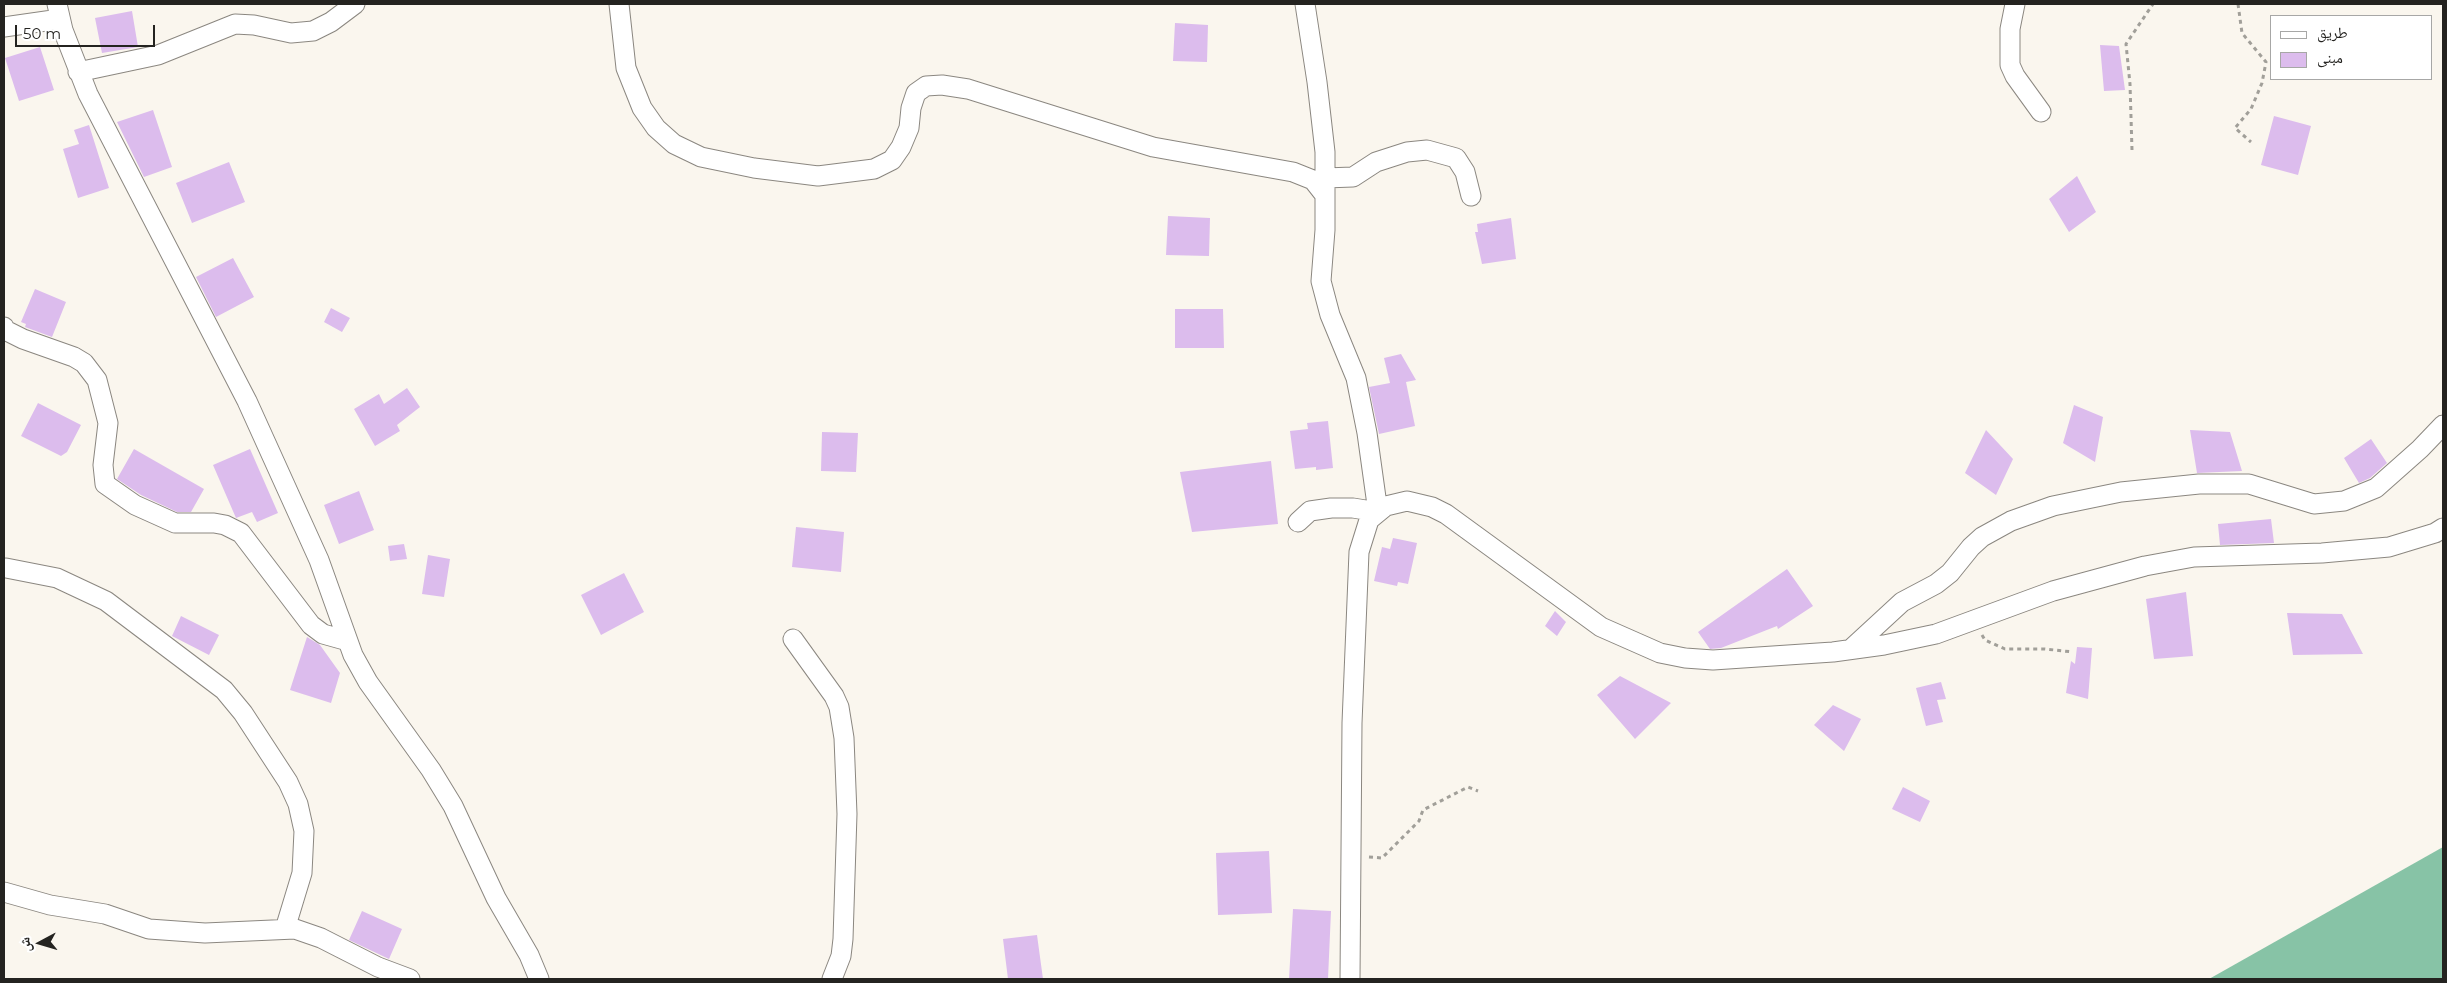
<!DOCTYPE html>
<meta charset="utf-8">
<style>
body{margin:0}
#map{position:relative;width:2447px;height:983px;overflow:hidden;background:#faf6ee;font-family:Montserrat,"Noto Naskh Arabic",sans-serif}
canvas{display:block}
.frame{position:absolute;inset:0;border:5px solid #242320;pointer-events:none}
.legend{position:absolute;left:2270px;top:15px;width:162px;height:65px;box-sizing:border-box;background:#fff;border:1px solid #a7a7a6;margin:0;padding:6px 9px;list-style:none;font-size:15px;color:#242320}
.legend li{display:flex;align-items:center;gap:10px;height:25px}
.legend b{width:25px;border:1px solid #a7a7a6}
.north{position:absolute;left:15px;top:918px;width:50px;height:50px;-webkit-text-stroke:4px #fff;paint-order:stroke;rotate:264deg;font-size:14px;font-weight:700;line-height:20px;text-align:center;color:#242320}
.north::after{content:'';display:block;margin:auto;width:18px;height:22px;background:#242320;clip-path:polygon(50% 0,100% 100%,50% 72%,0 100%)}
.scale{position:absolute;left:15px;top:25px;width:140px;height:22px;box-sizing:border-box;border:2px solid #242320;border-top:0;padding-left:6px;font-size:15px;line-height:18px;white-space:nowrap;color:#242320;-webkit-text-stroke:4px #fff;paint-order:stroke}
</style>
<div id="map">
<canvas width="2447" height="983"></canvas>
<div class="frame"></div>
<ul class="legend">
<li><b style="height:6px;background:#fff"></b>طريق</li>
<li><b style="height:14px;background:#dcbced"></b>مبنى</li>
</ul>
<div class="north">ش</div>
<div class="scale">50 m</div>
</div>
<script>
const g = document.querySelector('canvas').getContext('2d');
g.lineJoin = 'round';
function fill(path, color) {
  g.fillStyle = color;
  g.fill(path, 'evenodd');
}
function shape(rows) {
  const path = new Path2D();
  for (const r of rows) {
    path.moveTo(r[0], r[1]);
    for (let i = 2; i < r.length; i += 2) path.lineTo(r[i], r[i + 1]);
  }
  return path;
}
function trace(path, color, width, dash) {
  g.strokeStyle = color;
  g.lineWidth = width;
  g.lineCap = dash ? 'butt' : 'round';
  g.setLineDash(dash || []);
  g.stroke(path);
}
const forest = shape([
 [2443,847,2443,979,2209,979]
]);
const building = shape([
 [132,11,138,47,102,53,95,18],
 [1175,23,1208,25,1207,62,1173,61],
 [2100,45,2119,46,2125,90,2104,91],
 [40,47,54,90,19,101,5,58],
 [153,110,172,167,144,177,117,122],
 [2274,116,2311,126,2298,175,2261,165],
 [89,125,109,188,78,198,63,149,79,144,74,130],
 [229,162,245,202,192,223,176,183],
 [2077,176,2096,212,2069,232,2049,199],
 [1168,216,1210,218,1209,256,1166,255],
 [1511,218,1516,259,1482,264,1475,232,1478,232,1477,224],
 [233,258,254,297,216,317,196,277],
 [35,289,66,302,52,337,25,327,26,324,21,322],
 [331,308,350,318,342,332,324,322],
 [1175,309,1223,309,1224,348,1175,348],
 [1401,354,1416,380,1406,382,1415,426,1379,434,1369,387,1390,383,1384,358],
 [407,388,420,407,397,425,400,431,375,446,354,409,379,394,384,404],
 [38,403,81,425,67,452,61,456,21,436],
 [2074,405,2103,417,2095,462,2063,443],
 [1328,421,1333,468,1316,470,1316,467,1295,469,1290,431,1308,429,1307,423],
 [1986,430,2013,459,1996,495,1965,473],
 [2190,430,2230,432,2242,471,2197,473],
 [822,432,858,433,856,472,821,471],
 [2371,439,2387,463,2370,478,2359,483,2344,458],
 [134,449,204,489,191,512,177,512,141,495,117,479],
 [250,449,278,513,257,522,252,512,236,518,213,465],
 [1271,461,1278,524,1192,532,1180,472],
 [359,491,374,530,339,544,324,505],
 [2271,519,2274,543,2220,545,2218,524],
 [796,527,844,532,841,572,792,567],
 [1393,538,1417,543,1408,584,1398,582,1397,586,1374,581,1382,547,1390,549],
 [404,544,407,559,390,561,388,546],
 [428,555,450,559,444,597,422,594],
 [1787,569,1813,606,1778,629,1777,626,1721,648,1710,649,1698,632],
 [624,573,644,612,601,635,581,595],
 [2186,592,2193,656,2154,659,2146,599],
 [1555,611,1566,622,1557,636,1545,626],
 [2287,613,2342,614,2363,654,2293,655],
 [181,616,219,635,209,655,172,636],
 [307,637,320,645,340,673,331,703,290,690],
 [2077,647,2092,648,2088,699,2066,693,2071,661,2075,664],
 [1620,676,1671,703,1635,739,1597,695],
 [1941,682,1946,699,1937,700,1943,722,1926,726,1916,688],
 [1833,705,1861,719,1844,751,1814,725],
 [1903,787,1930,801,1920,822,1892,809],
 [1269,851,1272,913,1218,915,1216,853],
 [1293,909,1331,911,1328,979,1289,979],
 [362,911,402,929,389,959,349,940],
 [1037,935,1043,979,1008,979,1003,939]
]);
const path = shape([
 [2238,4,2242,33,2266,62,2262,83,2251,109,2235,128,2251,142],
 [2132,150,2130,84,2126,44,2153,4],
 [1982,635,1985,640,2005,649,2045,649,2073,652],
 [1369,857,1382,858,1419,821,1423,810,1468,787,1478,791]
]);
const minor = shape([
 [57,4,63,30,88,94,247,401,319,560,353,655,368,682,431,770,453,806,496,898,529,955,539,979],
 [619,4,626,68,642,108,656,128,674,144,701,157,754,168,818,176,874,169,892,160,901,147,909,128,911,108,916,93,926,86,942,85,968,89,1153,147,1293,172,1313,180,1324,194],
 [2015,4,2010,29,2010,65,2015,76,2041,112],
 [4,27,60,19],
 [78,72,158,55,235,24,254,25,291,33,313,31,331,22,355,4],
 [1325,178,1353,177,1376,162,1407,152,1427,150,1456,158,1465,172,1471,196],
 [4,327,5,330,23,339,74,357,84,363,97,380,108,423,103,465,105,484,135,505,175,523,214,523,225,525,241,533,311,625,323,634,348,641],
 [1298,522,1310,511,1331,508,1353,508,1378,512,1367,433,1356,378,1330,315,1321,281,1325,230,1325,152,1317,82,1305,4],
 [6,568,57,578,106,601,224,690,243,713,288,782,298,804,304,831,302,873,285,929],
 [793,639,834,696,839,707,844,738,847,814,843,939,841,956,832,979],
 [1851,649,1902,602,1936,584,1950,573,1971,547,1982,537,2011,521,2053,506,2121,492,2199,484,2249,484,2314,504,2344,501,2376,488,2420,449,2443,425],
 [4,892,50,905,105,914,149,929,205,933,295,929,321,938,378,967,410,979],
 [1350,979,1352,723,1359,552,1369,520,1386,506,1407,501,1432,507,1446,514,1601,627,1660,653,1685,658,1713,660,1833,652,1884,645,1936,634,2053,591,2145,566,2194,557,2322,553,2389,547,2435,533,2443,528]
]);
fill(forest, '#87c3a6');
fill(building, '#dcbced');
trace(minor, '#8b8780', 21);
trace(path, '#a19f99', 3, [4, 4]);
trace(minor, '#fff', 19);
</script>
